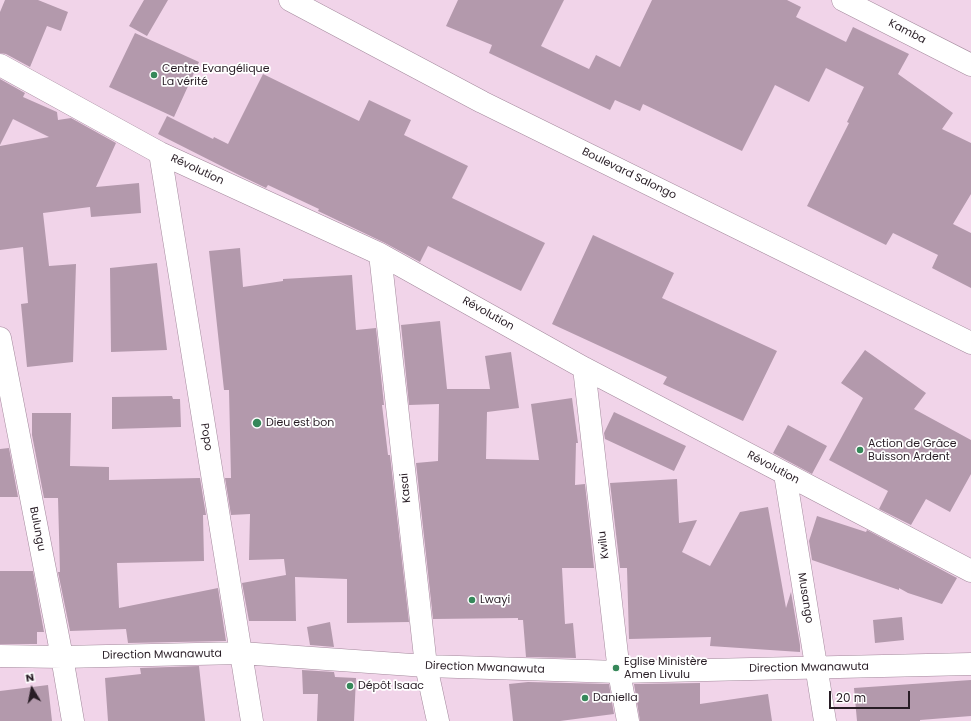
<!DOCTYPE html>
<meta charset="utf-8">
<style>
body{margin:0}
#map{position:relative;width:971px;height:721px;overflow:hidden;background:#f1d4e9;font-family:Poppins,sans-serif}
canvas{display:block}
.north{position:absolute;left:12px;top:669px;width:40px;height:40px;-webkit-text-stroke:3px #fff;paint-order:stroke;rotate:350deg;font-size:11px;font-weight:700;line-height:16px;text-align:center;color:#281d25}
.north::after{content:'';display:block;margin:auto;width:14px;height:18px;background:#281d25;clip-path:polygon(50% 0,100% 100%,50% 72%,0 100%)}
.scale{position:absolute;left:829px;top:691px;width:81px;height:18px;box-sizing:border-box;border:2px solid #281d25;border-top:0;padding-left:5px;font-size:12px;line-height:14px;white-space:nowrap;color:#281d25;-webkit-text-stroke:3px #fff;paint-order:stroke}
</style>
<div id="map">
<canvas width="971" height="721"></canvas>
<div class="north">N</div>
<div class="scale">20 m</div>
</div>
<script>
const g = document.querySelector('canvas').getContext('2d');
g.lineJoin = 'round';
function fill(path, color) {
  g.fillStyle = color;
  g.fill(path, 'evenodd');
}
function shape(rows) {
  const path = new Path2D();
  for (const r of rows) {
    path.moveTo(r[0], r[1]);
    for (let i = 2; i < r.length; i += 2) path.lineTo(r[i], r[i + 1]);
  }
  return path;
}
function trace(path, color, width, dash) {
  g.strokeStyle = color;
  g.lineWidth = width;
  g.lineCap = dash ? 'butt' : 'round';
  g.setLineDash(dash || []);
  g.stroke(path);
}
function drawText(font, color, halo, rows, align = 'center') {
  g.font = font + ' Poppins,sans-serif';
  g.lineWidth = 3.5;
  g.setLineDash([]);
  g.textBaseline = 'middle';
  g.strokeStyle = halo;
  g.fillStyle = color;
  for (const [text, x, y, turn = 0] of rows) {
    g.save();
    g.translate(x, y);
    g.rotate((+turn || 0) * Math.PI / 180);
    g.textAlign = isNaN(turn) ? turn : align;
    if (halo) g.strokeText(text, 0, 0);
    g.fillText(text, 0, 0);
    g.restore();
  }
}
const building = shape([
 [5,0,38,0,68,12,61,31,47,26,30,67,6,54,0,53,0,12],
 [144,0,168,0,147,36,129,26],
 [458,0,564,0,541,46,589,69,596,55,620,67,652,0,787,0,801,7,796,17,846,42,853,27,909,54,898,74,953,113,942,129,971,143,971,194,953,224,971,233,971,288,932,268,938,255,893,233,886,245,807,206,849,123,847,122,864,87,826,68,809,102,775,85,742,151,643,104,640,111,615,100,610,110,489,53,492,45,446,26],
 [135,33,199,62,174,117,109,87],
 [263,74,359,121,369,100,411,120,404,135,468,166,452,198,545,243,521,291,428,246,420,262,385,243,318,211,319,209,268,185,266,188,241,176,158,134,167,116,213,139,214,137,228,144],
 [0,79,25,93,23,97,57,112,58,120,71,118,116,143,96,187,139,183,141,213,91,217,90,207,43,213,49,266,76,264,73,362,27,367,21,304,28,303,23,247,0,250,0,146,49,137,13,119,0,145],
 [593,235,674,273,662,298,777,351,743,421,663,384,667,377,552,324],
 [240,248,243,287,283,281,283,279,352,275,356,330,376,328,384,405,382,405,388,455,390,455,409,622,347,623,347,579,295,577,296,621,249,621,242,583,286,575,284,559,249,560,250,514,231,515,225,478,231,478,229,390,224,390,209,251],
 [157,263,167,350,111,352,110,268],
 [440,321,447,389,490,389,485,356,511,352,519,408,487,412,486,459,539,460,531,404,572,398,578,443,576,443,575,485,585,484,594,568,562,568,565,624,573,623,576,658,526,657,523,620,518,620,518,618,433,619,416,463,438,461,439,404,409,405,401,325],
 [865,350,926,393,914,409,971,440,971,474,950,512,926,499,911,525,879,509,888,491,829,460,863,398,841,383],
 [172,396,173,399,180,399,181,427,112,429,112,397],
 [614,412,686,446,674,471,605,439,604,433],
 [32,413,71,413,70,466,109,467,109,480,200,478,206,515,203,515,204,561,117,563,119,608,218,588,226,641,128,643,126,629,70,631,58,572,60,572,58,498,44,498,32,435],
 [788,425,827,446,812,474,773,453],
 [9,448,18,497,0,497,0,449],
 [677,479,679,523,697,520,682,552,710,566,740,512,768,507,786,608,791,592,800,645,800,652,710,646,711,637,629,639,627,568,620,568,610,483],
 [817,516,866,532,867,530,957,578,942,604,908,593,899,588,899,590,812,560,809,541],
 [0,571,33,571,44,632,37,632,37,644,0,644],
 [902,617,904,640,875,643,873,620],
 [330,622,334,647,310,645,307,627],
 [199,666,205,721,108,721,105,678,141,674,140,668],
 [302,670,334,672,335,677,356,678,354,721,317,721,318,694,303,694],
 [971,680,971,716,920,720,920,721,857,721,854,688],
 [528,682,609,684,614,714,560,721,513,721,509,684],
 [700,683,700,704,768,694,772,721,640,721,634,684],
 [48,685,52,721,0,721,0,691]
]);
const minor = shape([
 [290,0,482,102,971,343],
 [843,0,971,65],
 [0,65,160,153,380,254,584,368,971,571],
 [160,153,252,721],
 [380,254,426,666,438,721],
 [0,338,62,657,73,721],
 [584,368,619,672,628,721],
 [785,474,825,721],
 [0,656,62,657,241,653,426,666,619,672,971,664]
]);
const markers = [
 [154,75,4,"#36885a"],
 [257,423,5,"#36885a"],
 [860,450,4,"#36885a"],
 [472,600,4,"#36885a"],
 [616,668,4,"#36885a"],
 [350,686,4,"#36885a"],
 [585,698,4,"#36885a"]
];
const streetNames = [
 ["Kamba",907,32,27],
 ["Révolution",197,170,25],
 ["Boulevard Salongo",629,174,26],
 ["Révolution",488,314,29],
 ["Popo",206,437,81],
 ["Révolution",773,468,28],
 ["Kasai",406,488,-96],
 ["Bulungu",37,529,79],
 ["Kwilu",604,545,-97],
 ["Musango",805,598,81],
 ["Direction Mwanawuta",162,655,-1],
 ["Direction Mwanawuta",485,668,2],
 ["Direction Mwanawuta",809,668,-1]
];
const poiNames = [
 ["Centre Evangélique",162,69],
 ["La vérité",162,82],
 ["Dieu est bon",266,423],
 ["Action de Grâce",868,444],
 ["Buisson Ardent",868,457],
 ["Lwayi",480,600],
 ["Eglise Ministère",624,662],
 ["Amen Livulu",624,675],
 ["Dépôt Isaac",358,686],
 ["Daniella",593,698]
];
fill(building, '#b399ac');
trace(minor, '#a3899c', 23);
trace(minor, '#fff', 22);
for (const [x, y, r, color] of markers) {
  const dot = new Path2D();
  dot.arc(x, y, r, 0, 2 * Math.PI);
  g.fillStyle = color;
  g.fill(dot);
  trace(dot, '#fff', 1.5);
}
drawText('11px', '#281d25', '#fff', streetNames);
drawText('11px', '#281d25', '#fff', poiNames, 'left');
</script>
